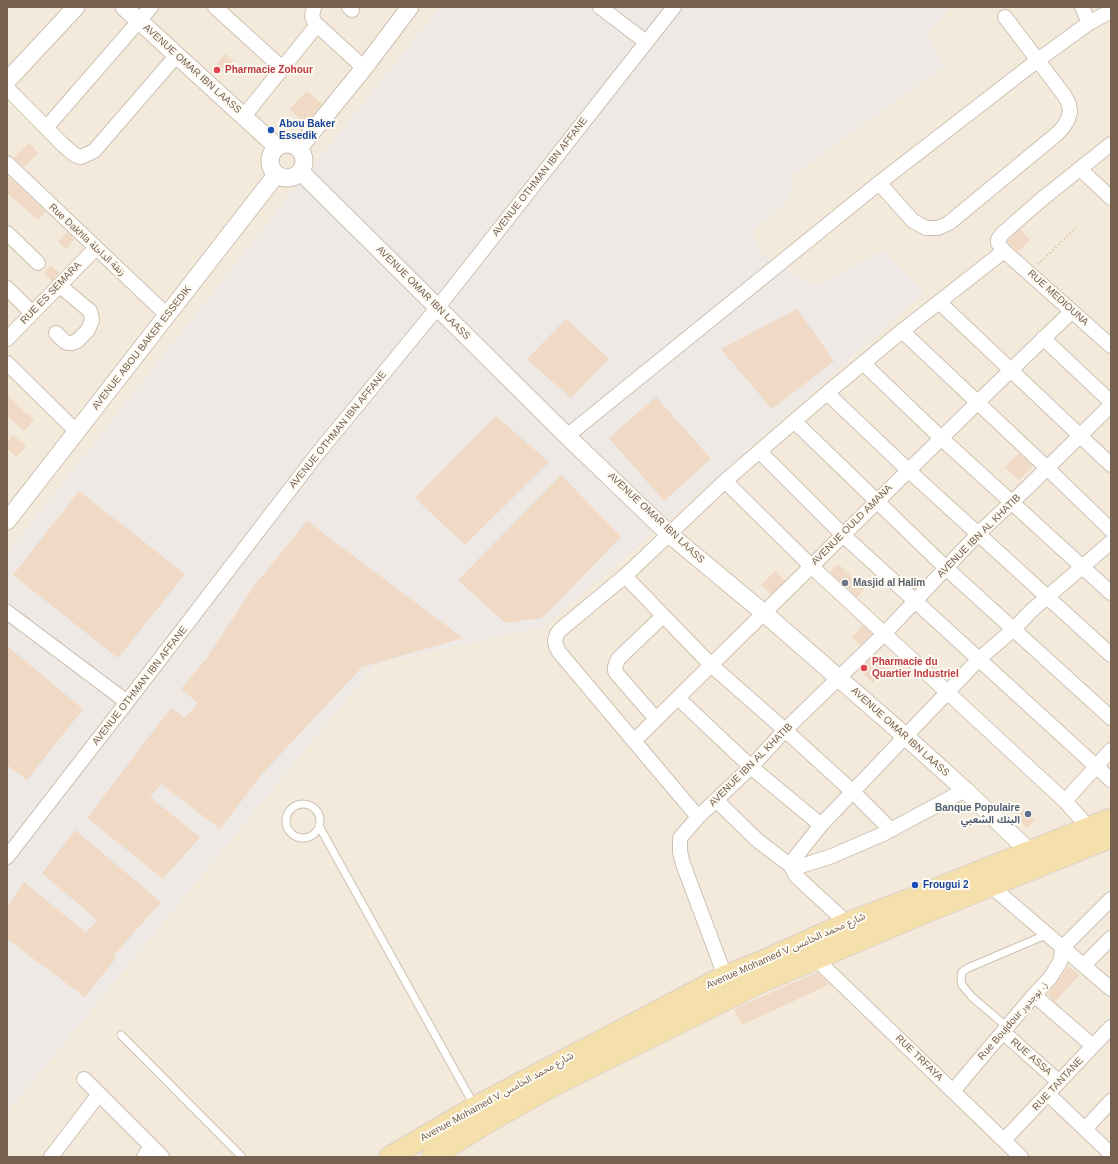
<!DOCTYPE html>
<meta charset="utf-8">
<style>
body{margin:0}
#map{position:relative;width:1118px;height:1164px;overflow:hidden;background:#fcf7ec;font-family:Arial,sans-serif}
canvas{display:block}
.frame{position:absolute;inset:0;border:8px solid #766050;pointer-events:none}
</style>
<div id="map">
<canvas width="1118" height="1164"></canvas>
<div class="frame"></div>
</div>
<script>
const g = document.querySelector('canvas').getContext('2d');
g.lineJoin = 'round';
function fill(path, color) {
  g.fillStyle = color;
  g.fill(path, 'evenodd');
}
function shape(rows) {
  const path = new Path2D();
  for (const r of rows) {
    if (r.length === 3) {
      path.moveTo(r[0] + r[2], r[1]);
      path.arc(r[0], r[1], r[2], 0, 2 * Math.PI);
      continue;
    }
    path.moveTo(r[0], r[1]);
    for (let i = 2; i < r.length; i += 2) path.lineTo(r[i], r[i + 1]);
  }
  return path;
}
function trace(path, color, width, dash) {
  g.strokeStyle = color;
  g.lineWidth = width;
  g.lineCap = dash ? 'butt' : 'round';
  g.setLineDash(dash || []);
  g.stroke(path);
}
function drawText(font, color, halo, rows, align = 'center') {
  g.font = font + ' Arial,"Noto Sans Arabic",sans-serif';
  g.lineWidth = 4;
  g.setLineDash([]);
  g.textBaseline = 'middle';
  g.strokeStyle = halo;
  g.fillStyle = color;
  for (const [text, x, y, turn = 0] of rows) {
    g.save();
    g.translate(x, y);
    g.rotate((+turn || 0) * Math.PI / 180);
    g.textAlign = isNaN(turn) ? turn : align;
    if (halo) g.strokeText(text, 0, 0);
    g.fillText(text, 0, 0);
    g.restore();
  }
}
const residential = shape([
 [7,7,1111,7,1111,1157,7,1157]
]);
const industrial = shape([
 [440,7,952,7,926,34,945,66,792,176,790,199,753,232,762,254,814,286,884,250,924,293,648,538,543,627,376,664,7,1113,7,553,290,194]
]);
const building = shape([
 [225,54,233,61,224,71,217,64],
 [307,91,322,104,305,124,290,109],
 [29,143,38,153,24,167,14,158],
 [9,177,46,212,38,220,7,193,7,180],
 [1020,229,1030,240,1018,252,1007,241],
 [67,232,75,239,66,249,58,242],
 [51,265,59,273,52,281,44,273],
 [797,309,834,361,772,409,721,349],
 [566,319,609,359,571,398,527,359],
 [7,395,25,413,26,412,34,420,24,431,7,416],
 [656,397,711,459,664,501,609,438],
 [496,416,549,462,465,545,415,498],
 [13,435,26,446,17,457,7,449,7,442],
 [1019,453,1033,466,1019,480,1005,467],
 [561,475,621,537,542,618,505,623,458,580],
 [79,491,185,574,118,658,13,575],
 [307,521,463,638,362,667,261,775,220,829,161,784,150,797,200,837,163,879,87,818,171,708,185,718,198,703,181,689,207,658,254,586],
 [838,564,865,588,857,597,830,572],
 [775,571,785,581,771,594,761,585],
 [863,625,872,634,860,645,852,637],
 [7,646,83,709,27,780,7,765],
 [873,657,887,670,873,683,859,670],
 [1024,809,1035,821,1027,828,1016,817],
 [75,830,161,902,113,956,116,958,85,997,7,939,7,907,24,882,86,933,97,920,42,873],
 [1069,966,1079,975,1055,1002,1047,994,1056,984],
 [817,972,826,981,828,985,742,1025,734,1009]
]);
const path = shape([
 [1038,264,1076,228]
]);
const service = shape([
 [303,821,17],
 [319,826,474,1105],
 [1007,1027,972,997,962,985,961,979,962,972,968,968,1048,934],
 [121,1035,242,1157]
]);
const minor = shape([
 [215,7,282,68],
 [314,7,312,16,314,22,364,68],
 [349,7,352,10],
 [600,7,646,42],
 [1082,7,1089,23],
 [7,88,63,145,75,155,81,157,94,151,177,55],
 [244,116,317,25],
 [46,128,151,7],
 [1111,144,1042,199,1002,234,998,240,998,243,1004,251,1111,346],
 [7,163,168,316],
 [1080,169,1111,198],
 [879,183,913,221,926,228,938,228,949,223,1058,133,1064,126,1068,119,1070,112,1069,104,1064,95,1005,17],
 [7,233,38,263],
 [7,288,32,313],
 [939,302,1111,465],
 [902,331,1047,468,1111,530],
 [56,333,64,341,68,343,72,343,77,341,88,330,92,320,90,311,59,285],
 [1043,338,1111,402],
 [7,339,96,248],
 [7,363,77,432],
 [863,363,941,438,1111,593],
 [827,393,908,470,1111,655],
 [795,422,946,568,1111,718],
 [567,436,879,183,1038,60,1089,23,1111,11],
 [760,452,843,535,1111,780],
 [725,481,811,566,1065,801,1089,828],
 [625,576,711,665,785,730,853,792,891,830],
 [7,612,127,702],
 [679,699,751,767,821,825],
 [656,719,617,674,615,671,615,667,618,659,663,616],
 [634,741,978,402,1072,311],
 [716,800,757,840,787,863,795,866,801,866,832,856,883,834,965,790],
 [1065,801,1111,750],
 [698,817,559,652,556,646,555,640,557,634,560,630,625,576,725,481,827,393,902,331,1004,251],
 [7,857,127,702,318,453,438,307,674,7],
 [991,886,1111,989],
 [847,923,796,876,790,864,821,825,979,659,1014,629,1031,611,1111,542],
 [816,959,1021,1157],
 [1084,965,1111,938],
 [725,976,683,864,680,852,680,838,698,817,751,767,785,730,884,634,978,534,1028,487,1111,405],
 [1034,995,1093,1046],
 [1003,1032,1059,1082],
 [84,1079,162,1157],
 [953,1091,1034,995,1050,978,1060,962,1063,947,1111,899],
 [1048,1094,1111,1154],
 [1085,1129,1111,1101],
 [1004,1140,1111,1027],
 [51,1157,99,1094],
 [144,1157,151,1146]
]);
const tertiary = shape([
 [124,7,277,147],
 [7,81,76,7],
 [287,161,17],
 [299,148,364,68,410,7],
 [301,172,567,436,669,534,764,613,905,736,965,790,1037,859],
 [7,521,276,175]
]);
const primary = shape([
 [390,1157,475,1107,725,976,763,961,847,923,926,893,1111,819],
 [432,1157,486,1123,554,1085,761,982,926,912,1111,837]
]);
const markers = [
 [217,70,4,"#e0444e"],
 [271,130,4,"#1a4fb4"],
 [845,583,4,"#6b7280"],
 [864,668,4,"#e0444e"],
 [1028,814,4,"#5c6f8a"],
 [915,885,4,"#1a4fb4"]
];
const streetNames = [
 ["AVENUE OMAR IBN LAASS",192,69,42],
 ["AVENUE OTHMAN IBN AFFANE",540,177,-52],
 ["Rue Dakhla زنقة الداخلة",87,240,43],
 ["RUE ES SEMARA",51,293,-46],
 ["AVENUE OMAR IBN LAASS",423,293,45],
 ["RUE MEDIOUNA",1058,298,42],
 ["AVENUE ABOU BAKER ESSEDIK",142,348,-52],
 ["AVENUE OTHMAN IBN AFFANE",338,430,-51],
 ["AVENUE OMAR IBN LAASS",656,518,43],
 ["AVENUE OULD AMANA",852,525,-45],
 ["AVENUE IBN AL KHATIB",979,536,-45],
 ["AVENUE OTHMAN IBN AFFANE",140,686,-52],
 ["AVENUE OMAR IBN LAASS",900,732,42],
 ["AVENUE IBN AL KHATIB",751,765,-45],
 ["Avenue Mohamed V شارع محمد الخامس",786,951,-24],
 ["Rue Boujdour ز. بوجدور",1013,1021,-49],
 ["RUE ASSA",1031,1057,41],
 ["RUE TRFAYA",919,1058,44],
 ["RUE TANTANE",1058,1084,-47],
 ["Avenue Mohamed V شارع محمد الخامس",497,1097,-29]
];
const healthNames = [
 ["Pharmacie Zohour",225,70],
 ["Pharmacie du",872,662],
 ["Quartier Industriel",872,674]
];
const transitNames = [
 ["Abou Baker",279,124],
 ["Essedik",279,136],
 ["Frougui 2",923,885]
];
const worshipNames = [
 ["Masjid al Halim",853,583]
];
const serviceNames = [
 ["Banque Populaire",1020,808],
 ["البنك الشعبي",1020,820]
];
fill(residential, '#f3eadb');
fill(industrial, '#eee9e4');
fill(building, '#f0d9c5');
trace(service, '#cec0b2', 9);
trace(minor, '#cec0b2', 16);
trace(tertiary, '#cec0b2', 19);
trace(primary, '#d9d2ce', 23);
trace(path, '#d5bda8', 2, [1, 3]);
trace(service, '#fff', 7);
trace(minor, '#fff', 14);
trace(tertiary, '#fff', 17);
trace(primary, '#f5dfaa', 21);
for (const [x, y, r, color] of markers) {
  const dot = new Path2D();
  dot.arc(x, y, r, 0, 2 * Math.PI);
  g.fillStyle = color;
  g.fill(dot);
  trace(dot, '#fefbf3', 1.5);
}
drawText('10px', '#766050', '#fefbf3', streetNames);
drawText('bold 10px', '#be3a42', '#fefbf3', healthNames, 'left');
drawText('bold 10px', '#164399', '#fefbf3', transitNames, 'left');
drawText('bold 10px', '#5b616d', '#fefbf3', worshipNames, 'left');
drawText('bold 10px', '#4e5e75', '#fefbf3', serviceNames, 'right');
</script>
